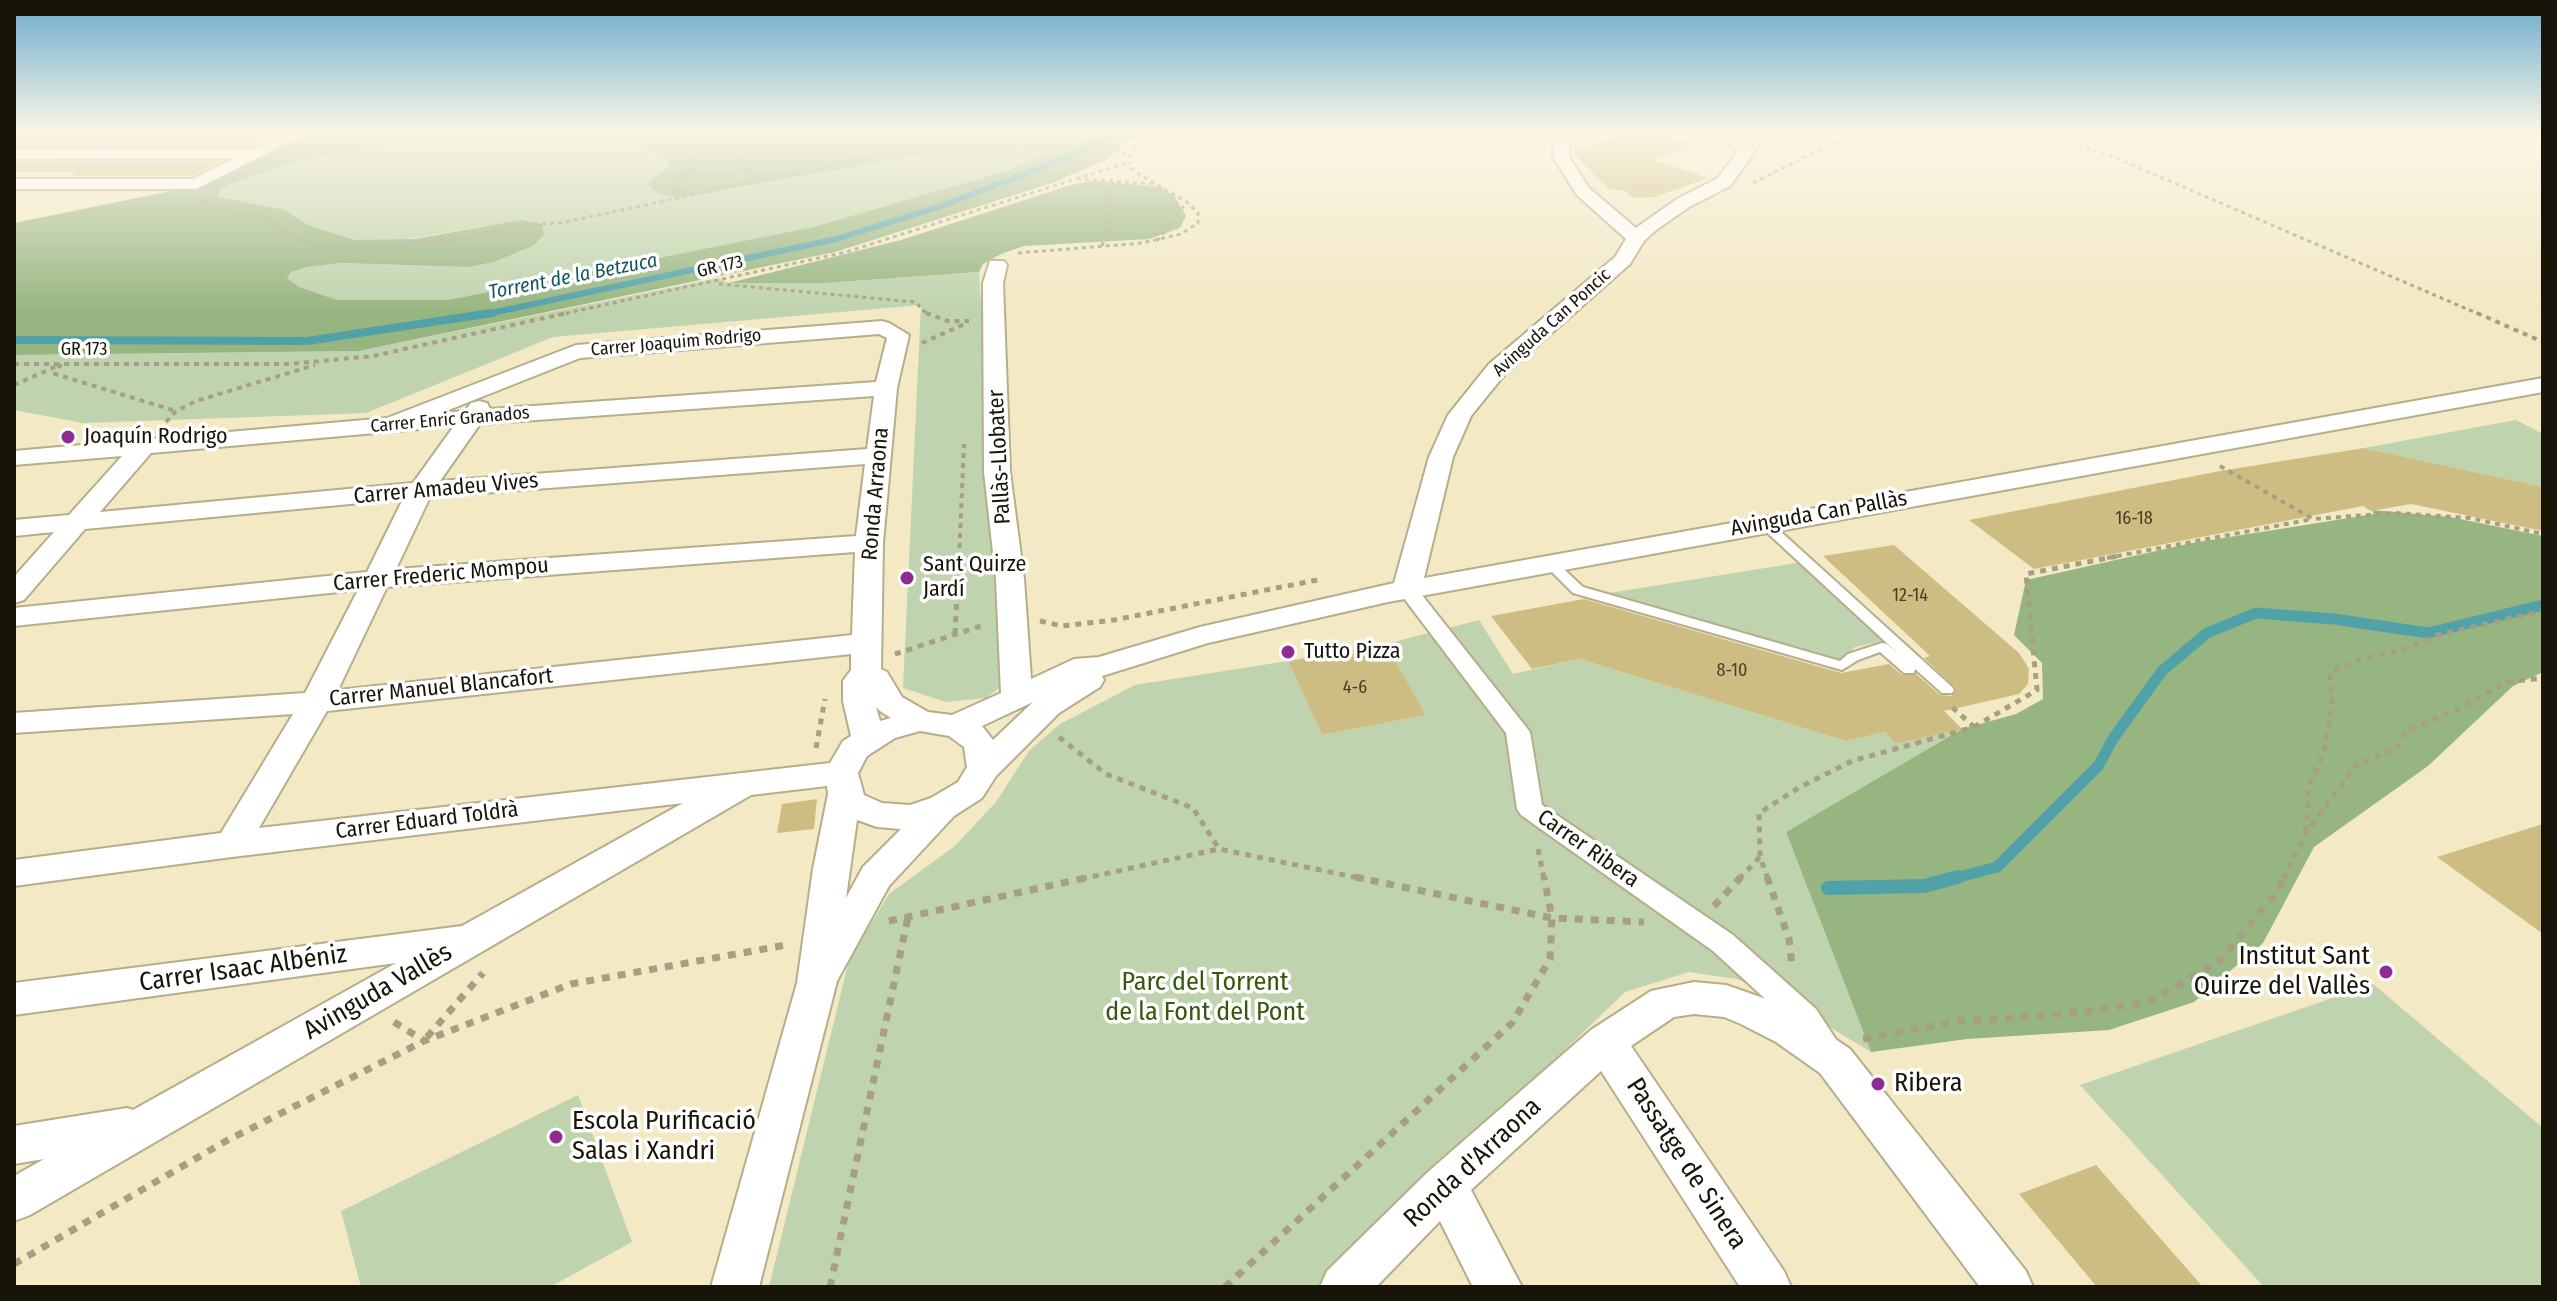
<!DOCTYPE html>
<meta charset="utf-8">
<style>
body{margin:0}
#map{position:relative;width:2557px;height:1301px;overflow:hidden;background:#f3e9c5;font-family:"Fira Sans Condensed",sans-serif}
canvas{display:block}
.frame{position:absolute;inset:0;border:16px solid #181408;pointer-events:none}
</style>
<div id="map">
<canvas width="2557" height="1301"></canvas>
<div class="frame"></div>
</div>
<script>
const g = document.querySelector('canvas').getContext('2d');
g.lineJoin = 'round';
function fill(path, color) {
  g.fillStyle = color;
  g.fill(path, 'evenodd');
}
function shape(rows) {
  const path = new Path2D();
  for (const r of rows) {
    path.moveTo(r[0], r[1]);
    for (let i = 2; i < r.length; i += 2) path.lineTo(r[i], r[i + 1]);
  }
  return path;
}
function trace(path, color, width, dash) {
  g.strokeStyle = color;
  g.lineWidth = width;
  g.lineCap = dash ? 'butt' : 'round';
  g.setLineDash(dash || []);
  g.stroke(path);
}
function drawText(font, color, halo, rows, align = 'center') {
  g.font = font + ' "Fira Sans Condensed",sans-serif';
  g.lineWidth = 7;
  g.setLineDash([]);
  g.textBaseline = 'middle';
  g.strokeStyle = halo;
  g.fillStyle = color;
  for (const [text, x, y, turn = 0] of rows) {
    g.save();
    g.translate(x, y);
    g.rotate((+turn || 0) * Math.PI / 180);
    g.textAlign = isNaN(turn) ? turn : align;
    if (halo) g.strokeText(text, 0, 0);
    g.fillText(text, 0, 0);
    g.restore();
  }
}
const green = shape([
 [480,130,602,130,624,136,669,160,671,164,662,173,678,198,936,152,1022,149,1050,153,1006,171,813,227,448,300,336,300,299,287,287,278,291,272,307,267,341,263,469,267,494,262,533,246,544,235,542,225,484,226,397,241,355,240,308,225,285,211,218,197,218,193,230,184,277,166,346,151],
 [979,272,1005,683,986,698,946,702,903,688,921,305,553,337,366,413,83,423,14,410,14,355,359,351,718,278,729,283,825,283],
 [2516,420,2543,434,2543,487,2364,448],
 [1809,561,1887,640,1855,647,1839,663,1603,594],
 [1479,620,1513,674,1580,659,1846,741,1885,732,1896,744,1962,729,1786,832,1871,1052,1785,1000,1737,979,1689,972,1625,992,1319,1287,769,1287,849,960,889,894,955,846,996,802,1029,751,1060,724,1135,685,1288,661,1322,735,1426,715,1386,644],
 [2373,984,2543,1128,2543,1287,2264,1287,2080,1085],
 [578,1095,632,1242,550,1287,361,1287,341,1211]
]);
const forest = shape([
 [389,130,480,130,346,151,286,164,230,184,219,191,218,197,285,210,308,225,355,240,414,239,521,220,542,224,544,235,533,246,494,262,469,267,341,263,307,267,291,272,287,278,299,287,337,300,448,300,813,227,1006,171,1049,153,1022,149,936,152,678,198,659,193,650,186,649,182,668,168,669,160,631,138,602,130,1153,130,1127,142,1106,160,1052,183,835,252,359,351,14,355,14,223,201,185,309,133,381,134],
 [1094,181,1161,187,1175,197,1186,216,1180,228,1149,239,1024,246,1001,254,983,264,979,272,825,283,729,283,901,240,1074,184],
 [2372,510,2450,517,2543,536,2543,672,2513,686,2428,766,2314,847,2263,943,2194,1002,2109,1030,1967,1039,1871,1052,1786,832,1962,729,2016,714,2043,699,2042,663,2014,635,2026,580,2192,543,2374,514]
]);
const streamFar3 = shape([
 [482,315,837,239,941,206,1025,174,1073,154,1117,130]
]);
const streamFar2 = shape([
 [14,340,307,341,492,313]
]);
const streamFar1 = shape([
 [1951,879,1997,867,2099,765,2112,740,2162,671,2207,633,2256,613,2334,619,2428,633,2543,605]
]);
const stream = shape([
 [1828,888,1924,886,1958,877]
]);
const building = shape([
 [14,130,281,130,252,146,14,146],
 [1638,130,1648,130,1695,146,1652,159,1708,178,1655,197,1634,198,1625,191,1608,188,1572,152],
 [222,161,192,176,69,176,77,172,14,172,14,162],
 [2364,448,2543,487,2543,531,2411,504,2371,511,2363,506,2034,569,1969,520,2220,471],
 [1894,545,2019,653,2029,669,2028,684,2019,694,1944,711,1962,729,1896,744,1885,732,1846,741,1580,659,1532,669,1491,616,1584,599,1841,673,1889,664,1902,675,1916,674,1940,695,1952,696,1956,688,1924,658,1930,656,1823,556],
 [1386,644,1426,715,1322,735,1288,661],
 [817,799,814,829,777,833,782,804],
 [2543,824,2543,934,2437,857],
 [2096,1165,2203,1287,2097,1287,2019,1194]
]);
const pathFar3 = shape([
 [619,130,654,139,695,162,695,168,670,183,675,190,687,192],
 [1081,130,1092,142,1130,156],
 [2033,130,2109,155,2481,315],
 [311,151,473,130],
 [1129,158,1136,145,1164,130],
 [1077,179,1154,184],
 [759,180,752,172,739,168,739,163,764,130],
 [1753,183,1833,143,1878,130],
 [203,202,215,211,266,217,290,234,314,245,383,247,462,238,521,225,561,223,893,152,1027,142,1076,130],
 [1157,241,1187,202],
 [1102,246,1112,208,1109,197,1113,182],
 [1018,253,1142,243,1181,234,1198,223,1198,213,1187,202,1142,176,1131,168,1129,162],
 [719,284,915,302,928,315],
 [558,315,846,252,1129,162]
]);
const pathFar2 = shape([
 [926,313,948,321,969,321],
 [2477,313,2543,342],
 [922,343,967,323],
 [14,364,289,364,373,356,567,313],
 [61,364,55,374,176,411],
 [14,385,57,366],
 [166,422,176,411,196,401,315,365],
 [2220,466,2313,519,2395,513,2470,518,2543,534],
 [959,558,964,444],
 [2107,558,2313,519]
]);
const pathFar1 = shape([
 [1040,621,1062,626,1114,620,1322,579],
 [955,634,959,556],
 [895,654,984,625],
 [1974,727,2037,690,2026,574,2118,556],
 [1059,737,1106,774,1193,808,1219,849],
 [816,748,825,699],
 [2306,832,2309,785,2324,752,2332,706,2330,672,2363,658,2404,649,2438,635,2543,611],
 [1538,849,1544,879],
 [1081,879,1219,849,1364,879],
 [1739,879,1760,857],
 [1768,879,1760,857,1759,813,1800,787,1852,761,1974,727,1952,707],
 [2284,879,2306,833,2356,765,2397,749,2406,731,2460,708,2506,682,2543,678]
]);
const path = shape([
 [1355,877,1552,918,1644,922],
 [1767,877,1789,939,1792,966],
 [1714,906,1741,877],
 [889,921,1090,877],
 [394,1022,423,1040],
 [427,1037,483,973],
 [1863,1039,1953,1022,2063,1014,2147,1003,2221,960,2279,889,2285,877],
 [14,1264,226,1141,424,1041,571,984,786,945],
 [830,1287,908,917],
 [1225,1287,1512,1023,1550,959,1552,918,1544,877]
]);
const service = shape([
 [1765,520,1769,521,1952,687,1954,690,1952,693,1942,693,1915,669,1914,673,1904,673,1880,652,1858,660,1842,670,1573,593,1543,563,1549,559,1554,560,1583,587,1840,661,1848,654,1882,643,1887,644,1903,658,1761,527,1759,524,1761,521,1765,520]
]);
const pedestrian = shape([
 [1407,583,1414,585,1530,732,1542,805,1733,935,1816,1009,1839,1044,1835,1053,1824,1056,1813,1053,1796,1027,1713,951,1521,815,1517,809,1506,733,1397,589,1407,583]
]);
const minor = shape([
 [292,130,313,130,196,189,14,189,14,179,193,179,235,158,14,159,14,149,254,149,292,130],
 [1545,130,1562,130,1570,140,1569,157,1589,188,1636,228,1677,199,1718,178,1738,151,1715,130,1739,132,1755,151,1730,186,1689,207,1656,230,1644,241,1630,264,1505,374,1471,416,1453,457,1424,578,2543,378,2543,392,1388,602,1208,643,1102,676,1104,680,1100,687,1059,713,996,776,982,798,954,816,889,886,837,981,759,1287,711,1287,797,983,813,869,828,794,827,786,751,795,30,1215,14,1221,14,1176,44,1159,14,1164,14,1126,127,1108,133,1110,396,963,14,1015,14,983,462,926,683,803,232,857,14,886,14,860,221,833,293,714,14,733,14,713,305,693,358,590,14,626,14,608,367,572,403,499,85,529,24,600,14,603,14,577,54,532,14,536,14,520,69,515,122,456,14,465,14,451,387,418,576,345,882,321,889,323,909,335,897,388,883,543,881,669,887,672,902,697,928,712,952,715,1001,693,996,579,984,472,983,283,990,261,1004,261,1007,265,1003,283,1010,472,1024,579,1031,679,1074,659,1099,657,1200,627,1394,583,1429,457,1448,415,1489,364,1615,257,1626,239,1577,195,1553,157,1554,141,1545,130],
 [879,334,887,338,876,382,490,409,487,403,479,401,471,403,465,411,441,413,580,358,879,334],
 [874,396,867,449,440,481,480,424,874,396],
 [454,426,413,483,100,512,151,453,454,426],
 [865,464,856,536,396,569,430,497,865,464],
 [855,552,852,635,338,690,387,587,855,552],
 [851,654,851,670,843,681,843,701,851,736,843,741,830,763,259,828,327,711,851,654],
 [1033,702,993,740,982,726,1033,702],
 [876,707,880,711,891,718,880,721,876,707],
 [920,731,949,736,964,747,967,767,958,782,931,798,910,805,882,803,864,795,858,773,867,756,895,738,920,731],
 [857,820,877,827,901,829,863,867,846,898,857,820],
 [1694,982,1726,985,1769,1000,1804,1018,1850,1049,2026,1271,2033,1287,1980,1287,1820,1073,1776,1042,1741,1024,1724,1017,1694,1014,1674,1017,1631,1046,1784,1271,1791,1287,1740,1287,1601,1071,1471,1190,1522,1287,1473,1287,1440,1221,1376,1287,1320,1287,1327,1271,1429,1171,1591,1030,1651,991,1694,982]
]);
const markers = [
 [68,437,8,"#8f2b92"],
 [907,578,8,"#8f2b92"],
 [1288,652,8,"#8f2b92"],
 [2386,972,8,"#8f2b92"],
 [1878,1084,8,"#8f2b92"],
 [556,1137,8,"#8f2b92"]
];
const farStreetnames = [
 ["GR 173",720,267,-13],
 ["Avinguda Can Poncic",1552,323,-42],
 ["Carrer Joaquim Rodrigo",676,343,-5],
 ["GR 173",84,350],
 ["Carrer Enric Granados",450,420,-5]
];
const numberNames = [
 ["16-18",2134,519],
 ["12-14",1910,596],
 ["8-10",1732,671],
 ["4-6",1355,688]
];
const farWaternames = [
 ["Torrent de la Betzuca",573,277,-11]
];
const poiNames = [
 ["Joaquín Rodrigo",84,437],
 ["Sant Quirze",923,565],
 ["Jardí",923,590],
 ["Tutto Pizza",1304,652]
];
const streetNames = [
 ["Pallàs-Llobater",1000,457,-93],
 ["Carrer Amadeu Vives",446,489,-5],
 ["Ronda Arraona",876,494,-85],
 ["Avinguda Can Pallàs",1819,514,-10],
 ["Carrer Frederic Mompou",441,575,-5],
 ["Carrer Manuel Blancafort",441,688,-6],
 ["Carrer Eduard Toldrà",427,821,-7],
 ["Carrer Ribera",1588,849,35]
];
const nearPoinames = [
 ["Institut Sant",2370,957,"right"],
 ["Quirze del Vallès",2370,987,"right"],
 ["Ribera",1894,1084],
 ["Escola Purificació",572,1122],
 ["Salas i Xandri",572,1152]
];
const nearStreetnames = [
 ["Carrer Isaac Albéniz",243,969,-8],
 ["Avinguda Vallès",378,992,-30],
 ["Ronda d'Arraona",1473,1163,-43],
 ["Passatge de Sinera",1686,1164,57]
];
const nearParknames = [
 ["Parc del Torrent",1205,983],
 ["de la Font del Pont",1205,1013]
];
fill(green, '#bed3ae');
fill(forest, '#97b581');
trace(streamFar3, '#51a1a9', 6);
trace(streamFar2, '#51a1a9', 8);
trace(streamFar1, '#51a1a9', 11);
trace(stream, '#51a1a9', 14);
fill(building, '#cebd82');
trace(service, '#b6ad8b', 4);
trace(pedestrian, '#b6ad8b', 4);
trace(minor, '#b6ad8b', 4);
trace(pathFar3, '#a79f83', 3, [4, 4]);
trace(pathFar2, '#a79f83', 4, [5, 5]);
trace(pathFar1, '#a79f83', 5, [6, 6]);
trace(path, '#a79f83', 7, [8, 8]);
fill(service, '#fff');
fill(pedestrian, '#fff');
fill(minor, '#fff');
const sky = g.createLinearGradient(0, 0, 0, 312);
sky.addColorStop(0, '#6baccf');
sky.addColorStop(0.42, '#faf5e5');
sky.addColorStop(1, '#faf5e500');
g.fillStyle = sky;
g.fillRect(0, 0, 2557, 312);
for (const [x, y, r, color] of markers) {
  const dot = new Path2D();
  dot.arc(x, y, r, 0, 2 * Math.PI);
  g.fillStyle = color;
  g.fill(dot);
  trace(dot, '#fff', 3);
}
drawText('18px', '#181408', '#fff', farStreetnames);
drawText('18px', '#463e26', null, numberNames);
drawText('italic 20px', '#12575d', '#fff', farWaternames);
drawText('22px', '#181408', '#fff', poiNames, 'left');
drawText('22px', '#181408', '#fff', streetNames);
drawText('26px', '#181408', '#fff', nearPoinames, 'left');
drawText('26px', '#181408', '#fff', nearStreetnames);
drawText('26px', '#35580b', '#fff', nearParknames);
</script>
